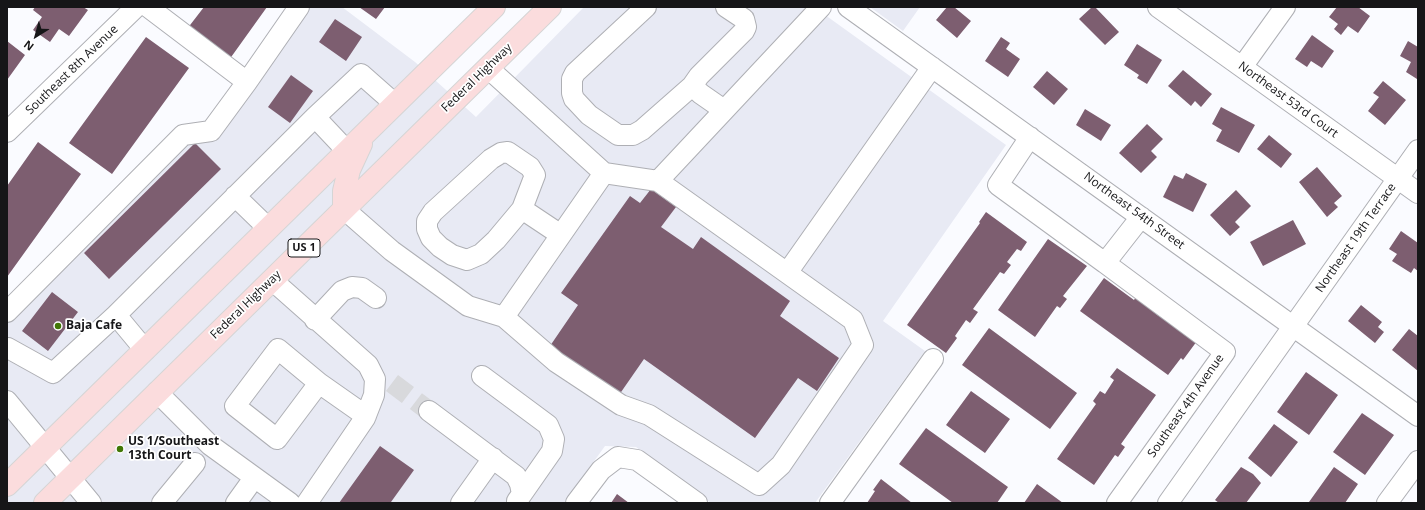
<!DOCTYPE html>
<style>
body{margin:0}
#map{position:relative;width:1425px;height:510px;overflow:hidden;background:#fafbff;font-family:"Open Sans",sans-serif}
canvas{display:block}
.frame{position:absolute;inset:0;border:8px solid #161618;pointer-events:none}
.north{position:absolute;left:16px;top:16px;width:40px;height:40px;-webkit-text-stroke:3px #fff;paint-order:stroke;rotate:217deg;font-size:11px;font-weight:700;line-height:16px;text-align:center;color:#161618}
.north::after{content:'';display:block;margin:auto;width:14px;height:18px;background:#161618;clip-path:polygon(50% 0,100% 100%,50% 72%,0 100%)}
</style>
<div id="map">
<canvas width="1425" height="510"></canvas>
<div class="frame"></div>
<div class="north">N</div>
</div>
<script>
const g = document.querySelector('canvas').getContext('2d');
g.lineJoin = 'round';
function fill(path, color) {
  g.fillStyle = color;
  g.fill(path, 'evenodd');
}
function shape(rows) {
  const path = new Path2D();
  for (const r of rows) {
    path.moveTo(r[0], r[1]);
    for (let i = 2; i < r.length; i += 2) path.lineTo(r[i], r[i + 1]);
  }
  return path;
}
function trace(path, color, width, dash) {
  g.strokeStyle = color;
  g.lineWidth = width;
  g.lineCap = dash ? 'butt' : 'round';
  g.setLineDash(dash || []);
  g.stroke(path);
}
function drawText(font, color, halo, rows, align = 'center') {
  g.font = font + ' "Open Sans",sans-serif';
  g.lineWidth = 3.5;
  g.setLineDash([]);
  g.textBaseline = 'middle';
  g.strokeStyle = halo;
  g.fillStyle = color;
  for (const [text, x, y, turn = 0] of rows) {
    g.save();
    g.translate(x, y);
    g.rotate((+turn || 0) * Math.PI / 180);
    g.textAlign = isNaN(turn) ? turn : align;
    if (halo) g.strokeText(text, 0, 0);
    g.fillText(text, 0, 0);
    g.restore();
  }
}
const built = shape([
 [306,7,342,7,415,62,476,117,584,7,814,7,1006,145,883,321,925,351,815,503,711,503,636,447,605,446,564,503,7,503,7,316,184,139,216,133],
 [870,7,920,7,903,31]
]);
const building = shape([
 [35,7,83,7,88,10,69,36,59,29,50,42,33,30,42,17,33,10],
 [204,7,267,7,229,60,187,29],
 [359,7,385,7,376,19],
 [947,7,954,7,971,21,957,38,936,20],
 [1092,7,1095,7,1119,32,1105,45,1079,19],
 [1337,7,1358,7,1370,16,1358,33,1348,26,1341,35,1334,29,1338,24,1329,17],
 [335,19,362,37,346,61,319,42],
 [1312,35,1334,51,1322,68,1311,61,1307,67,1295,59],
 [146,37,189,68,112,174,69,143],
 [1001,37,1010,43,1006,49,1020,59,1008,77,985,61],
 [7,41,25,55,7,80],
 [1408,41,1418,47,1417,79,1406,72,1411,62,1400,56],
 [1137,44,1162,60,1147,84,1137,78,1139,75,1124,65],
 [1183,70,1212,94,1201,107,1195,101,1191,106,1168,86],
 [1047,71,1068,89,1054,105,1033,87],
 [291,75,313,91,290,123,268,107],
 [1383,81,1406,100,1385,125,1368,111,1379,97,1373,93],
 [1221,107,1255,125,1239,153,1216,141,1222,130,1212,124],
 [1085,109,1111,125,1101,141,1076,125],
 [1147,124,1163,139,1151,151,1157,157,1141,173,1119,153],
 [1269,135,1292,154,1281,168,1257,149],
 [38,142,81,174,7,277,7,186],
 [195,143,221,169,109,279,84,253],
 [1317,167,1342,196,1334,203,1338,207,1327,217,1299,182],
 [1186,173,1207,184,1193,212,1163,197,1174,175,1183,179],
 [651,189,676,207,661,227,693,249,701,237,790,301,780,316,839,358,817,391,798,378,755,438,644,359,619,395,550,346,578,305,561,293,630,196,640,203],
 [1236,190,1251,206,1235,222,1240,227,1230,236,1210,215],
 [986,212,1027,242,1021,251,1017,249,1007,262,1011,265,1004,274,1000,272,973,309,978,312,970,323,966,320,955,336,957,338,946,353,907,325,980,223,979,222],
 [1293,220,1306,244,1263,266,1250,242],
 [1401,231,1418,243,1418,271,1414,268,1411,273,1392,261,1397,254,1389,249],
 [1048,239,1087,266,1063,296,1067,299,1060,308,1057,306,1035,337,998,310],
 [1104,278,1134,300,1137,295,1148,303,1146,306,1160,317,1162,315,1197,341,1183,360,1181,358,1168,375,1080,311],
 [52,292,78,312,48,351,22,331],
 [1361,305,1382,322,1378,327,1384,332,1375,343,1348,321],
 [989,328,1077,393,1050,429,962,365],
 [1409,329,1418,336,1418,371,1392,350],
 [1117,368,1156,395,1121,444,1125,447,1118,457,1115,455,1094,485,1057,459,1096,404,1093,401,1100,391,1105,394,1114,380,1110,377],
 [1306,372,1338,395,1309,435,1277,412],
 [971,391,1010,419,985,453,946,425],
 [1362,413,1394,435,1365,475,1333,452],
 [1274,424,1298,442,1271,477,1248,458],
 [926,428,1008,487,997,503,953,503,899,464],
 [380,446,414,470,391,502,392,503,339,503],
 [1241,467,1253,474,1261,483,1246,503,1219,503,1215,500],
 [1334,467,1358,484,1345,503,1311,503,1309,502],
 [881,479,912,503,867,503,875,491,873,490],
 [1037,484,1063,503,1024,503],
 [617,494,629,503,611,503]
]);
const minorTunnel = shape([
 [392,383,429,411]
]);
const minor = shape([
 [646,7,575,73,572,79,572,93,574,99,589,115,618,135,633,135,642,130,692,86,699,76,744,31,746,27,744,19,726,7],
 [848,7,1418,416],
 [1158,7,1418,193],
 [1242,67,1285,7],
 [247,82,299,7],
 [692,86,701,94,724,110],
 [315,117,361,74,395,104],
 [7,132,136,7],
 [1030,137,998,185,1105,263,1141,217],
 [658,181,821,7],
 [235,196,268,228],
 [344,209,392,251,468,306,504,317,556,362,621,405,649,415,759,485,781,465,863,345,853,320,658,181,604,173,488,68],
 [522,209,496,240,481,254,467,260,452,255,440,247,431,238,427,229,427,221,433,212,491,159,501,153,508,152,530,167,535,175,522,209,561,235],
 [1105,263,1225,352,1117,503],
 [787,273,932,67],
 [272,280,368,365,375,379,374,395,365,418,307,503],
 [7,312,183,135,211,131,247,82,148,7],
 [116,315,315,117,347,151],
 [504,317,604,173],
 [315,320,342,291,352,287,362,288,376,298],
 [7,349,8,348,53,373,116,315,145,350],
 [482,376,548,425,554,439,552,451,522,494],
 [319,383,277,439,235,406,278,349,319,383,366,416],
 [157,392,210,445,290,503],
 [7,401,91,503],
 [429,411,516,476,520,484,522,494,517,501],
 [162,503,195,463],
 [236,503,254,478],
 [461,503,493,458],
 [576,503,601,470,618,457,637,460,697,503],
 [830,503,933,359],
 [1168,503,1418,150],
 [1387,503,1418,461]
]);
const major = shape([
 [344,209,344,191,349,170,361,144],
 [7,485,494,7],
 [45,503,550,7]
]);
const markers = [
 [58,326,4,"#417706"],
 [120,449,4,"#417706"]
];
const shields = [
 [304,248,32]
];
const shieldNames = [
 ["US 1",304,248]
];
const streetNames = [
 ["Southeast 8th Avenue",72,70,-44],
 ["Federal Highway",477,78,-44],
 ["Northeast 53rd Court",1288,100,36],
 ["Northeast 54th Street",1134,211,36],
 ["Northeast 19th Terrace",1356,238,-55],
 ["Federal Highway",246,305,-44],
 ["Southeast 4th Avenue",1186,406,-55]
];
const poiNames = [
 ["Baja Cafe",66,326],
 ["US 1/Southeast",128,442],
 ["13th Court",128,456]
];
fill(built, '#e8eaf4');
fill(building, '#7d5e70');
trace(minorTunnel, '#d8d9dc', 20, [20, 10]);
trace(minor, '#aeafb4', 22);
trace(major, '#d5d5d5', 24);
trace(minor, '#fff', 20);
trace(major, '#fbdcdd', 22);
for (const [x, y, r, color] of markers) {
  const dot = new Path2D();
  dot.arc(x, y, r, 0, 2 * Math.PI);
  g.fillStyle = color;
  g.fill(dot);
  trace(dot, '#fff', 1.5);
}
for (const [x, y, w] of shields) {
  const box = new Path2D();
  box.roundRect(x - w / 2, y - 9, w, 18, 3);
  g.fillStyle = '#fff';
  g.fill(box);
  trace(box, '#161618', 1);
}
drawText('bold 11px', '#161618', null, shieldNames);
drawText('12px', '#161618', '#fff', streetNames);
drawText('bold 12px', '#161618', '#fff', poiNames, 'left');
</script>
